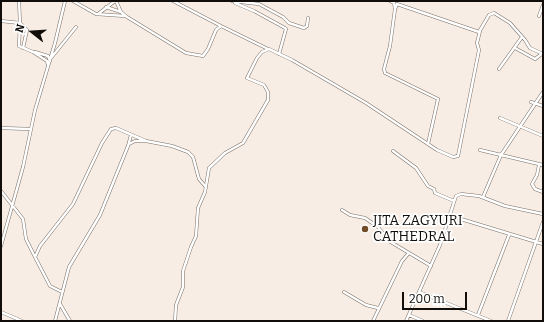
<!DOCTYPE html>
<style>
body{margin:0}
#map{position:relative;width:544px;height:322px;overflow:hidden;background:#f8ede4;font-family:Bitter,serif}
canvas{display:block}
.frame{position:absolute;inset:0;border:2px solid #100d0a;pointer-events:none}
.north{position:absolute;left:12px;top:12px;width:40px;height:40px;-webkit-text-stroke:3px #fff;paint-order:stroke;rotate:287deg;font-size:11px;font-weight:700;line-height:16px;text-align:center;color:#100d0a}
.north::after{content:'';display:block;margin:auto;width:14px;height:18px;background:#100d0a;clip-path:polygon(50% 0,100% 100%,50% 72%,0 100%)}
.scale{position:absolute;left:402px;top:292px;width:65px;height:18px;box-sizing:border-box;border:2px solid #100d0a;border-top:0;padding-left:5px;font-size:12px;line-height:14px;white-space:nowrap;color:#100d0a;-webkit-text-stroke:3px #fff;paint-order:stroke}
</style>
<div id="map">
<canvas width="544" height="322"></canvas>
<div class="frame"></div>
<div class="north">N</div>
<div class="scale">200 m</div>
</div>
<script>
const g = document.querySelector('canvas').getContext('2d');
g.lineJoin = 'round';
function shape(rows) {
  const path = new Path2D();
  for (const r of rows) {
    path.moveTo(r[0], r[1]);
    for (let i = 2; i < r.length; i += 2) path.lineTo(r[i], r[i + 1]);
  }
  return path;
}
function trace(path, color, width, dash) {
  g.strokeStyle = color;
  g.lineWidth = width;
  g.lineCap = dash ? 'butt' : 'round';
  g.setLineDash(dash || []);
  g.stroke(path);
}
function drawText(font, color, halo, rows, align = 'center') {
  g.font = font + ' Bitter,serif';
  g.lineWidth = 3.5;
  g.setLineDash([]);
  g.textBaseline = 'middle';
  g.strokeStyle = halo;
  g.fillStyle = color;
  for (const [text, x, y, turn = 0] of rows) {
    g.save();
    g.translate(x, y);
    g.rotate((+turn || 0) * Math.PI / 180);
    g.textAlign = isNaN(turn) ? turn : align;
    if (halo) g.strokeText(text, 0, 0);
    g.fillText(text, 0, 0);
    g.restore();
  }
}
const minor = shape([
 [19,1,20,23,27,30,23,48],
 [73,1,96,14,125,16],
 [116,1,121,12,127,17,186,53,203,56,208,49,216,30,221,26,268,49],
 [173,1,221,26],
 [232,1,259,4,283,17,289,23,304,28,307,26,308,18],
 [390,1,394,3,395,9,390,46,384,69,385,73,438,99,428,144],
 [235,3,254,11,285,28,286,29,279,54],
 [106,7,121,12],
 [395,9,397,4,479,32,489,15,494,13,510,23,525,40,530,48,543,54],
 [98,14,115,1],
 [539,16,543,5],
 [1,21,20,23,19,46,33,52,47,61,48,65],
 [515,48,535,59,543,53],
 [35,52,48,56,50,61],
 [51,58,76,27],
 [499,69,522,37],
 [531,102,543,106],
 [500,118,543,136],
 [1,128,30,129],
 [129,144,135,141,146,141,172,146,188,152,193,157,199,179,206,187],
 [480,150,543,165],
 [393,151,416,168,428,186,434,189,435,193,454,201],
 [539,165,537,175,532,184,535,189,543,192],
 [1,191,23,219,26,239,35,257,40,246,73,204,102,143,111,129,116,128,146,141],
 [483,197,501,155,543,92],
 [342,210,350,215,365,218,378,227,389,241,431,266],
 [451,216,543,244],
 [1,246,23,167,35,110,55,43,65,1],
 [35,257,50,286,62,292],
 [344,292,366,305,378,308],
 [419,292,491,321],
 [60,304,70,321],
 [1,312,22,321],
 [409,315,423,321],
 [478,315,509,235],
 [55,321,69,267,100,215,128,146,131,135],
 [175,321,176,305,183,287,183,271,191,247,196,236,198,208,205,192,209,168,225,153,243,143,268,100,268,92,264,85,247,78,257,58,262,52,269,49,292,60,366,103,437,150,453,157,458,156,479,50,477,43,480,31],
 [373,321,402,261,408,254],
 [406,321,440,245,456,196,461,194,479,196,505,206,543,214],
 [508,321,543,222]
]);
const markers = [
 [365,229,4,"#714d27"]
];
const poiNames = [
 ["JITA ZAGYURI",373,221],
 ["CATHEDRAL",373,237]
];
trace(minor, '#786f67', 3.5);
trace(minor, '#fff', 2.5);
for (const [x, y, r, color] of markers) {
  const dot = new Path2D();
  dot.arc(x, y, r, 0, 2 * Math.PI);
  g.fillStyle = color;
  g.fill(dot);
  trace(dot, '#fff', 1.5);
}
drawText('14px', '#100d0a', '#fff', poiNames, 'left');
</script>
